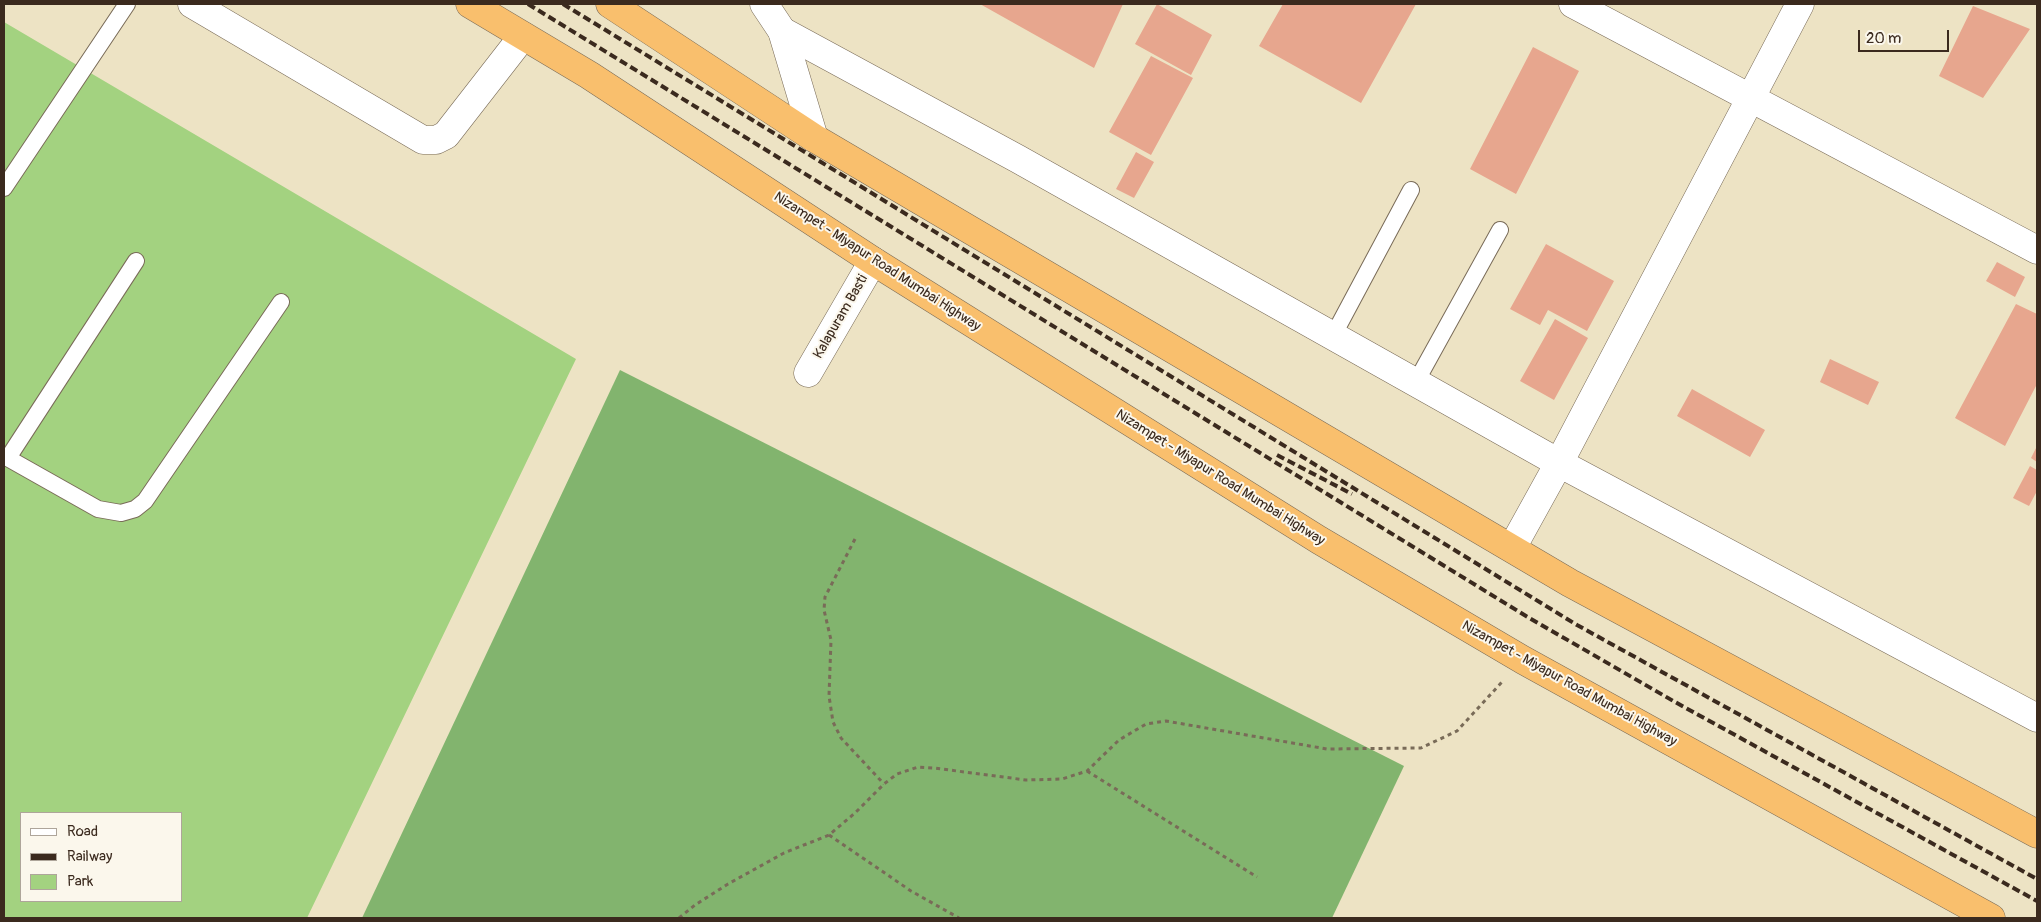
<!DOCTYPE html>
<style>
body{margin:0}
#map{position:relative;width:2041px;height:922px;overflow:hidden;background:#ede3c4;font-family:Pangolin,sans-serif}
canvas{display:block}
.frame{position:absolute;inset:0;border:5px solid #3b2a1e;pointer-events:none}
.legend{position:absolute;left:20px;top:812px;width:162px;height:90px;box-sizing:border-box;background:#fbf7ec;border:1px solid #aea59a;margin:0;padding:6px 9px;list-style:none;font-size:15px;color:#3b2a1e}
.legend li{display:flex;align-items:center;gap:10px;height:25px}
.legend b{width:25px;border:1px solid #aea59a}
.scale{position:absolute;left:1858px;top:30px;width:91px;height:22px;box-sizing:border-box;border:2px solid #3b2a1e;border-top:0;padding-left:6px;font-size:15px;line-height:18px;white-space:nowrap;color:#3b2a1e;-webkit-text-stroke:4px #fbf7ec;paint-order:stroke}
</style>
<div id="map">
<canvas width="2041" height="922"></canvas>
<div class="frame"></div>
<ul class="legend">
<li><b style="height:6px;background:#fff"></b>Road</li>
<li><b style="height:6px;background:#3b2a1e"></b>Railway</li>
<li><b style="height:14px;background:#a3d280"></b>Park</li>
</ul>
<div class="scale">20 m</div>
</div>
<script>
const g = document.querySelector('canvas').getContext('2d');
g.lineJoin = 'round';
function fill(path, color) {
  g.fillStyle = color;
  g.fill(path, 'evenodd');
}
function shape(rows) {
  const path = new Path2D();
  for (const r of rows) {
    path.moveTo(r[0], r[1]);
    for (let i = 2; i < r.length; i += 2) path.lineTo(r[i], r[i + 1]);
  }
  return path;
}
function trace(path, color, width, dash) {
  g.strokeStyle = color;
  g.lineWidth = width;
  g.lineCap = dash ? 'butt' : 'round';
  g.setLineDash(dash || []);
  g.stroke(path);
}
function drawText(font, color, halo, rows, align = 'center') {
  g.font = font + ' Pangolin,sans-serif';
  g.lineWidth = 4;
  g.setLineDash([]);
  g.textBaseline = 'middle';
  g.strokeStyle = halo;
  g.fillStyle = color;
  for (const [text, x, y, turn = 0] of rows) {
    g.save();
    g.translate(x, y);
    g.rotate((+turn || 0) * Math.PI / 180);
    g.textAlign = isNaN(turn) ? turn : align;
    if (halo) g.strokeText(text, 0, 0);
    g.fillText(text, 0, 0);
    g.restore();
  }
}
const green = shape([
 [4,22,576,359,307,918,4,918],
 [21,813,181,813,181,901,21,901]
]);
const forest = shape([
 [620,370,1404,766,1332,918,362,918]
]);
const building = shape([
 [980,4,1123,4,1094,68],
 [1157,4,1212,35,1191,75,1135,44],
 [1283,4,1416,4,1361,103,1259,46],
 [1973,6,2030,29,1983,98,1939,76],
 [1533,47,1579,71,1516,194,1470,169],
 [1151,56,1193,78,1151,155,1109,132],
 [1136,152,1154,162,1134,198,1116,189],
 [1546,244,1614,281,1587,331,1548,310,1540,325,1510,309],
 [1997,262,2025,277,2015,297,1986,281],
 [2016,304,2037,314,2037,384,2005,446,1955,418],
 [1555,319,1588,338,1554,400,1520,381],
 [1830,359,1879,382,1868,405,1820,382],
 [1692,389,1765,430,1750,457,1677,416],
 [2037,446,2037,462,2031,458],
 [2030,466,2037,470,2037,491,2029,506,2013,498]
]);
const path = shape([
 [855,539,825,597,824,610,831,640,829,696,833,722,841,738,884,784],
 [1087,771,1257,877],
 [829,835,911,891,959,918],
 [679,918,695,905,728,884,784,853,829,835,855,813,884,784,897,774,918,767,934,768,1026,780,1062,779,1087,771,1119,740,1146,724,1166,721,1327,749,1421,748,1457,731,1502,682]
]);
const service = shape([
 [4,188,127,4],
 [1333,336,1411,190],
 [1416,382,1500,230],
 [4,456,98,509,121,513,135,509,145,501,281,302],
 [8,458,136,261]
]);
const minor = shape([
 [1573,4,2037,250],
 [782,31,1018,159,1559,463,2037,718],
 [808,373,873,261],
 [1512,548,1559,463,1800,4]
]);
const tertiary = shape([
 [192,4,423,140,436,140,446,135,523,36],
 [764,4,782,31,814,138]
]);
const trunk = shape([
 [470,4,589,75,873,261,1319,540,1523,660,1991,918],
 [610,4,814,138,1570,583,2037,834]
]);
const rail = shape([
 [528,4,1526,616,1675,702,2037,901],
 [563,4,1577,625,2037,879],
 [1277,455,1352,494]
]);
const streetNames = [
 ["Nizampet - Miyapur Road Mumbai Highway",877,262,33],
 ["Kalapuram Basti",841,317,-60],
 ["Nizampet - Miyapur Road Mumbai Highway",1220,478,32],
 ["Nizampet - Miyapur Road Mumbai Highway",1569,684,29]
];
fill(green, '#a3d280');
fill(forest, '#82b46e');
fill(building, '#e7a68e');
trace(service, '#796b58', 18);
trace(minor, '#796b58', 29);
trace(tertiary, '#796b58', 29);
trace(trunk, '#796b58', 29);
trace(path, '#796b58', 3, [4, 4]);
trace(service, '#fff', 16);
trace(minor, '#fff', 28);
trace(tertiary, '#fff', 28);
trace(trunk, '#f9bf6d', 28);
trace(rail, '#3b2a1e', 4, [8, 4]);
drawText('14px', '#3b2a1e', '#fbf7ec', streetNames);
</script>
